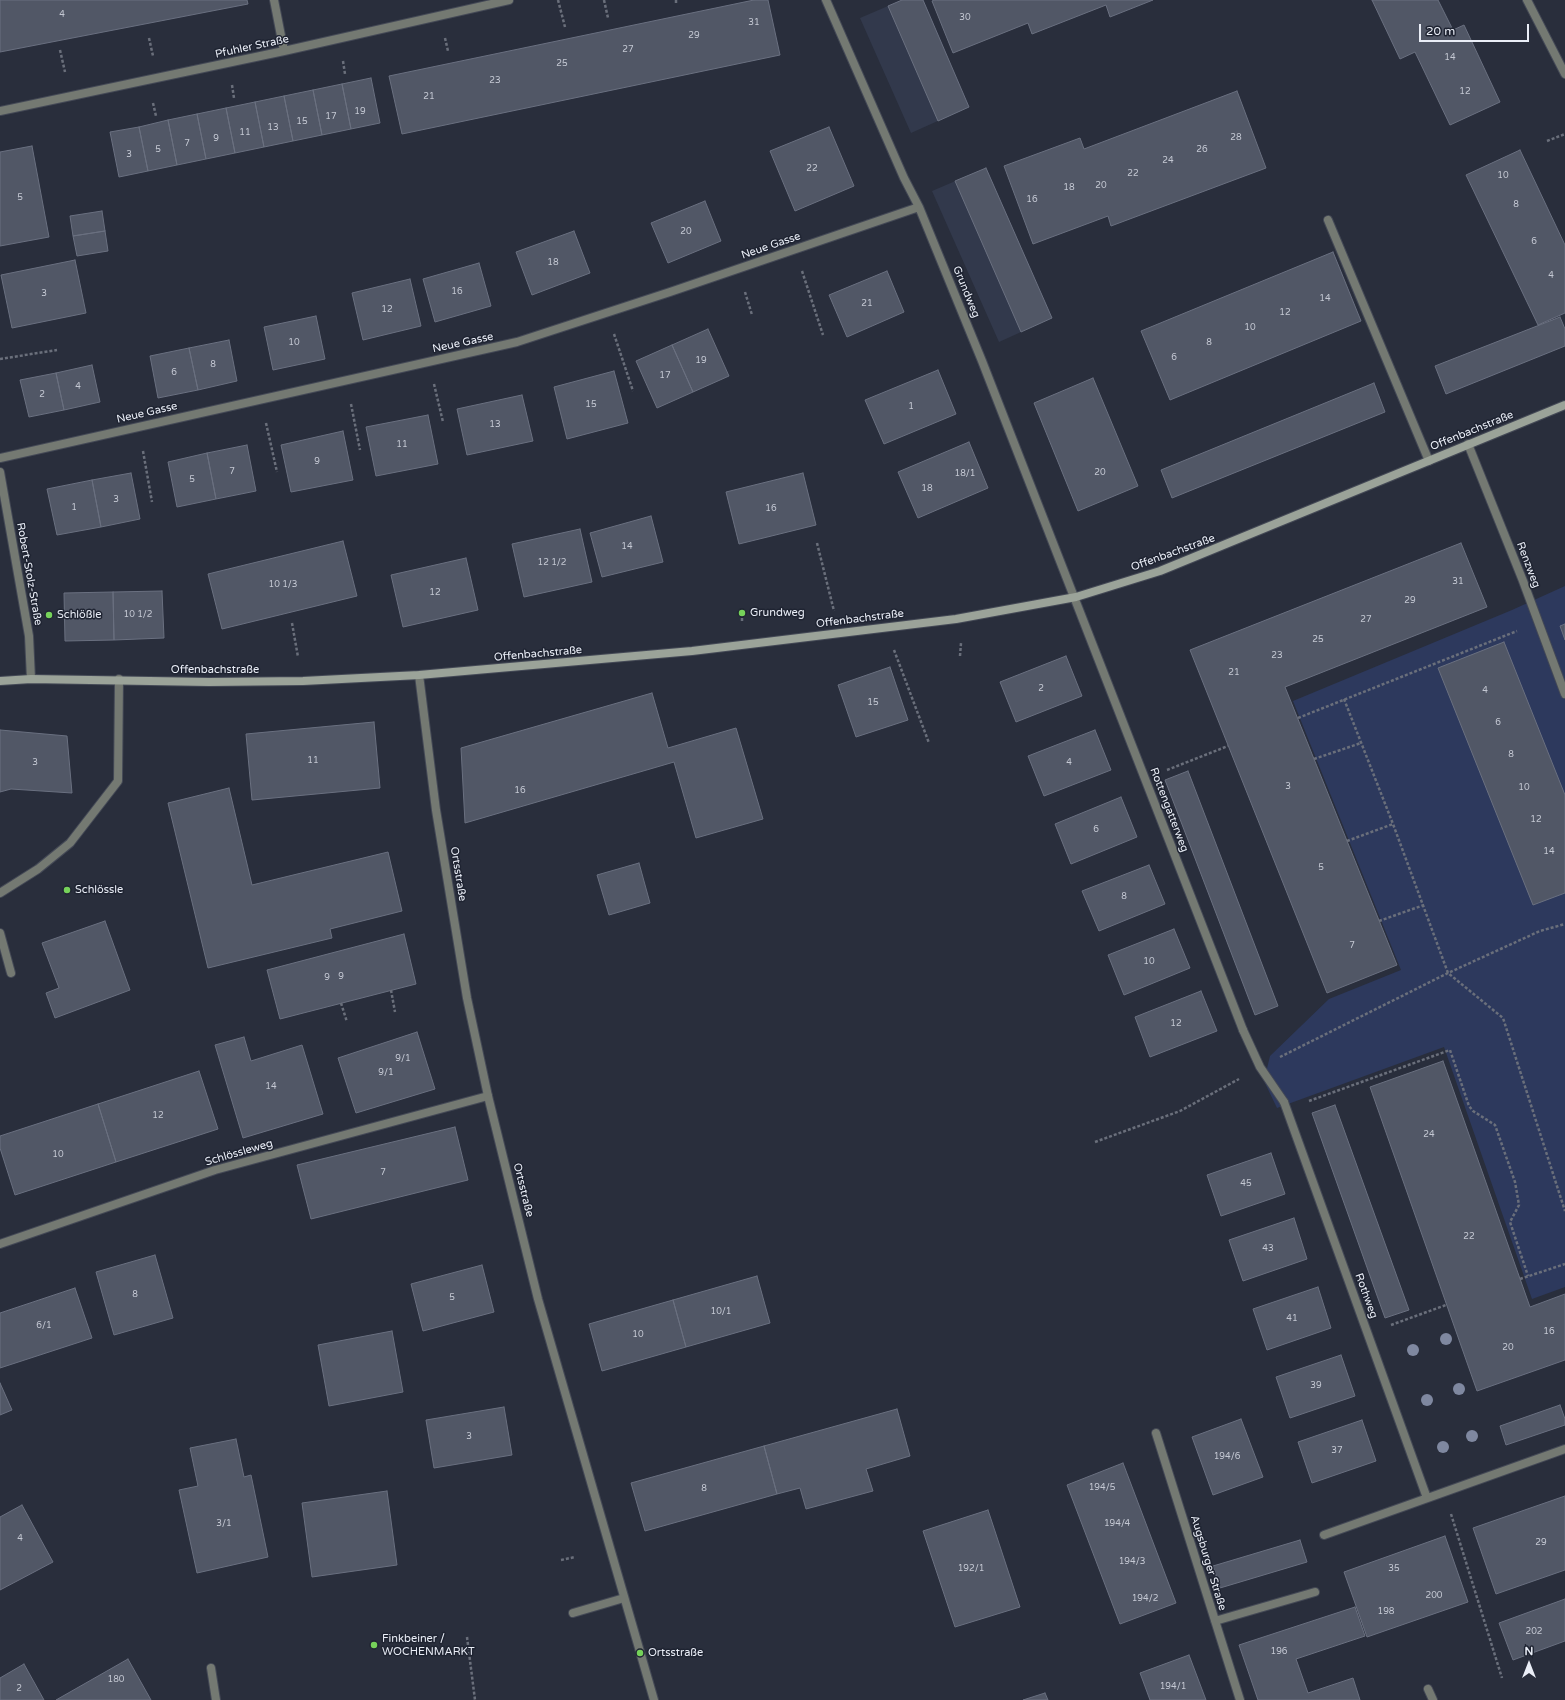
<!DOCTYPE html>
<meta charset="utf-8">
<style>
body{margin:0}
#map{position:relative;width:1565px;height:1700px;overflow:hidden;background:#292e3c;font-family:"Varela Round",sans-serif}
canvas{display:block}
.north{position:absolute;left:1509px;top:1644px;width:40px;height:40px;-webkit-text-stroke:3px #1f2432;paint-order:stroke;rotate:0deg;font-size:11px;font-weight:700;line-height:16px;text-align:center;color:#eaeef7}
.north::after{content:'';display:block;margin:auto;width:14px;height:18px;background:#eaeef7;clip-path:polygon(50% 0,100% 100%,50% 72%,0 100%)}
.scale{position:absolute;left:1419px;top:24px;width:110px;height:18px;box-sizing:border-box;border:2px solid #eaeef7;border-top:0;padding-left:5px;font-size:12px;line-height:14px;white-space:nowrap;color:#eaeef7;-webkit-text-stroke:3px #1f2432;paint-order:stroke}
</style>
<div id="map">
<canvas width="1565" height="1700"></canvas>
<div class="north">N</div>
<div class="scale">20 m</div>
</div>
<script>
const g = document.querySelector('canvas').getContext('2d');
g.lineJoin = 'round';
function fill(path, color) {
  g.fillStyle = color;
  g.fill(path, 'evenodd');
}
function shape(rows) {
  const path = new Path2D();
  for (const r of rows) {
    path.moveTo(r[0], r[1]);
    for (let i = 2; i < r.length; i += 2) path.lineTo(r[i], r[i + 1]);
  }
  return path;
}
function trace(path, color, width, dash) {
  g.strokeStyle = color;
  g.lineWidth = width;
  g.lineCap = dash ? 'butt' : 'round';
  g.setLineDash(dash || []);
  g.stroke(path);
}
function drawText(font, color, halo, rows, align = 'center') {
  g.font = font + ' "Varela Round",sans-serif';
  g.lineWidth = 3;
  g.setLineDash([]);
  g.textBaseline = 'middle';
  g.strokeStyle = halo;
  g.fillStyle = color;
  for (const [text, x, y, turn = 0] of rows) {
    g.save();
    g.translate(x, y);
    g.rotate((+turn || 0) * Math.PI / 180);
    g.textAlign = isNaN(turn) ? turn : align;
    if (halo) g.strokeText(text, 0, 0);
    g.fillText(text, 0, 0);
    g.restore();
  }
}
const built = shape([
 [902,0,923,0,969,107,911,133,860,18],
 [986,168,1052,318,999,342,932,191]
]);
const green = shape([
 [1565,586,1565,1287,1532,1299,1444,1047,1277,1108,1264,1081,1270,1056,1329,999,1401,970,1293,701,1512,610]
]);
const building = shape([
 [0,0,247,0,248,4,0,52,0,0],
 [754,0,768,0,780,55,402,134,389,76,754,0],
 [902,0,923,0,969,107,938,121,888,6,902,0],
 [934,0,1153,0,1110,17,1106,5,1032,34,1028,23,953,53,932,1,934,0],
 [1372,0,1438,0,1453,30,1464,25,1500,102,1450,125,1415,52,1400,59,1372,0],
 [371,78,380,123,351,129,342,84,371,78],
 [342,84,351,129,322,135,313,90,342,84],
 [313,90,322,135,293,141,284,96,313,90],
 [1237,91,1266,168,1111,226,1108,216,1033,244,1004,166,1080,138,1084,149,1237,91],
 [284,96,293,141,264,147,255,102,284,96],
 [255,102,264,147,235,153,226,108,255,102],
 [226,108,235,153,206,159,197,114,226,108],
 [197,114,206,159,177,165,168,120,197,114],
 [168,120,177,165,148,171,139,127,168,120],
 [139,127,148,171,119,177,110,132,139,127],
 [829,127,854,186,795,211,770,151,829,127],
 [32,146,49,237,0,246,0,152,32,146],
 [1520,150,1565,245,1565,313,1538,325,1466,175,1520,150],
 [986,168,1052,318,1021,332,955,181,986,168],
 [705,201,721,241,668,263,651,223,705,201],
 [102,211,105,231,73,236,70,216,102,211],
 [105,231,108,251,77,256,73,236,105,231],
 [574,231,590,273,532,295,516,252,574,231],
 [1333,252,1361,321,1170,400,1141,331,1333,252],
 [75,260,86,313,12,328,1,275,75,260],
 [479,263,491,306,435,322,423,279,479,263],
 [887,271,904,312,847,337,829,295,887,271],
 [410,279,421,326,363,340,352,293,410,279],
 [316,316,325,359,273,370,264,327,316,316],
 [1560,317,1565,329,1565,346,1446,394,1435,366,1560,317],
 [708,329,729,376,693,392,672,345,708,329],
 [229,340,237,381,198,390,189,348,229,340],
 [672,345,693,392,657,408,636,361,672,345],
 [189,348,198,390,158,398,150,356,189,348],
 [92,365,100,402,64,410,56,373,92,365],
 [938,370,956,414,884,444,865,400,938,370],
 [614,371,628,423,567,439,554,387,614,371],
 [56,373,64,410,29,417,20,380,56,373],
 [1093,378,1138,486,1078,511,1034,403,1093,378],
 [1374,383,1385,412,1172,498,1161,470,1374,383],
 [522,395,533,441,467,455,457,409,522,395],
 [428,415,438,464,376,476,366,427,428,415],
 [343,431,353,480,291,492,281,445,343,431],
 [969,442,988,488,918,518,898,472,969,442],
 [247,445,256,491,216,499,207,453,247,445],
 [207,453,216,499,177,507,168,462,207,453],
 [131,473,140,519,101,527,92,480,131,473],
 [803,473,816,525,739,544,726,492,803,473],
 [92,480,101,527,57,535,47,489,92,480],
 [651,516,663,562,602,577,590,533,651,516],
 [580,529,592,582,524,597,512,544,580,529],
 [343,541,357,596,222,629,208,574,343,541],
 [1461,543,1487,607,1285,687,1397,965,1327,993,1190,650,1461,543],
 [466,558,478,610,403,627,391,575,466,558],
 [162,591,164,638,114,640,113,592,162,591],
 [113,592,114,640,65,641,64,593,113,592],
 [1565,624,1565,640,1560,626,1565,624],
 [1504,642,1565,795,1565,893,1533,905,1438,668,1504,642],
 [1066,656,1082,696,1016,722,1000,682,1066,656],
 [890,667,908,720,856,737,838,685,890,667],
 [652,693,668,748,736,728,763,819,696,838,674,762,465,823,461,748,652,693],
 [374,722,380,788,252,800,246,734,374,722],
 [0,730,67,736,72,793,11,789,0,792,0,730],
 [1095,730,1111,770,1044,796,1028,756,1095,730],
 [1188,771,1278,1006,1255,1015,1165,780,1188,771],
 [229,788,252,885,388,852,402,911,330,929,332,938,208,968,168,803,229,788],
 [1121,797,1137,837,1071,864,1055,824,1121,797],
 [639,863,650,903,609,915,597,875,639,863],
 [1149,865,1165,904,1099,931,1082,891,1149,865],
 [105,921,130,990,55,1018,46,993,59,988,42,943,105,921],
 [1174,929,1190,968,1124,995,1108,955,1174,929],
 [404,934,416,984,280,1019,267,970,404,934],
 [1201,991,1217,1031,1150,1057,1135,1017,1201,991],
 [417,1032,435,1089,356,1113,338,1058,417,1032],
 [244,1037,251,1061,302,1045,323,1114,243,1138,215,1045,244,1037],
 [1443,1061,1530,1307,1565,1294,1565,1360,1477,1391,1370,1087,1443,1061],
 [199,1071,218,1129,116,1162,98,1104,199,1071],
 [98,1104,116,1162,15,1195,0,1148,0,1136,98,1104],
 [1335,1105,1409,1310,1385,1318,1312,1113,1335,1105],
 [455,1127,468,1180,311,1219,297,1165,455,1127],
 [1271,1153,1285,1194,1221,1216,1207,1175,1271,1153],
 [1294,1218,1307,1259,1243,1281,1229,1240,1294,1218],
 [155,1255,173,1318,114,1335,96,1272,155,1255],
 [482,1265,494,1312,423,1331,411,1284,482,1265],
 [757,1276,770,1323,686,1347,673,1300,757,1276],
 [1318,1287,1331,1328,1267,1350,1253,1309,1318,1287],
 [75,1288,92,1338,0,1368,0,1313,75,1288],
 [673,1300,686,1347,602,1371,589,1324,673,1300],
 [392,1331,403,1392,329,1406,318,1345,392,1331],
 [1341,1355,1355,1396,1290,1418,1276,1377,1341,1355],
 [0,1383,12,1410,0,1415,0,1383],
 [1560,1405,1565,1419,1565,1425,1506,1445,1500,1426,1560,1405],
 [504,1407,512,1455,434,1468,426,1420,504,1407],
 [897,1409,910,1456,866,1469,873,1491,806,1509,800,1488,777,1494,764,1446,897,1409],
 [1241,1419,1263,1477,1213,1495,1192,1437,1241,1419],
 [1362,1420,1376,1461,1312,1483,1298,1442,1362,1420],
 [236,1439,244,1477,251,1475,268,1557,197,1573,179,1490,198,1486,190,1448,236,1439],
 [764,1446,777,1494,645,1531,631,1483,764,1446],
 [1123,1463,1176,1603,1120,1624,1067,1485,1123,1463],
 [387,1491,397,1565,312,1577,302,1503,387,1491],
 [1565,1496,1565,1570,1496,1594,1473,1528,1565,1496],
 [22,1505,53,1562,0,1590,0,1517,22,1505],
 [988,1510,1020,1607,955,1627,923,1531,988,1510],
 [1445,1536,1468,1602,1367,1637,1344,1572,1445,1536],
 [1300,1540,1307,1562,1220,1588,1213,1566,1300,1540],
 [1565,1599,1565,1641,1513,1660,1499,1623,1565,1599],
 [1355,1607,1365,1636,1296,1659,1308,1693,1353,1678,1360,1700,1258,1700,1239,1645,1355,1607],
 [1189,1655,1206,1700,1150,1700,1140,1673,1189,1655],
 [128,1659,151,1700,56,1700,128,1659],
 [24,1664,44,1700,0,1700,0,1678,24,1664],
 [1045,1693,1048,1700,1023,1700,1045,1693]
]);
const path = shape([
 [558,0,565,27],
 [604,0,608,18],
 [676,0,676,3],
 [149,38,153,56],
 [445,38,448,51],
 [60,50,65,72],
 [343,61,345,74],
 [232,85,234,98],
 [153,103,156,116],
 [1547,141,1565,134],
 [802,271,823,335],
 [745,292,752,315],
 [614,334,633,391],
 [0,359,57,350],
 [434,384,443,422],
 [351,404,360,450],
 [266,423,277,472],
 [143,451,152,502],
 [817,543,834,611],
 [742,613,742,621],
 [292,623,298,657],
 [894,650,929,743],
 [960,656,961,643],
 [1344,699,1393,824,1448,973,1503,1018,1565,1211],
 [1298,718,1517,631],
 [1314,759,1361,743],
 [1167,770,1228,746],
 [1347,841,1393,824],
 [1379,921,1424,905],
 [391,990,395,1012],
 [341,1003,347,1022],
 [1280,1057,1448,973,1540,931,1565,924],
 [1309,1101,1450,1050,1469,1106,1473,1111,1495,1125,1515,1182,1519,1205,1510,1222,1528,1276],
 [1095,1142,1180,1111,1239,1079],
 [1520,1279,1565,1264],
 [1391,1325,1446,1305],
 [1451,1514,1502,1678],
 [561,1560,575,1557],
 [467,1637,475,1700]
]);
const lane = shape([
 [1328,220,1429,461],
 [0,893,38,869,70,843,118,781,119,679],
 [0,933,11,973],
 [1243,1030,1260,1067,1284,1102],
 [0,1244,215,1170,488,1096],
 [1156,1433,1240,1700],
 [573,1613,624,1598],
 [1215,1621,1315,1592],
 [211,1668,216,1700],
 [1428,1689,1433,1700]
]);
const street = shape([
 [274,0,284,51],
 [826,0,904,178,919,207,982,361,1243,1030],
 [1527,0,1565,74],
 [0,111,284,51,509,0],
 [1468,444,1523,581,1565,694],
 [0,458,517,342,670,292,919,207],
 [0,472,29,636,31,679],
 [419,675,436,810,467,998,488,1096,538,1299,654,1700],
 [1284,1102,1427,1498],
 [1324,1535,1565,1449]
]);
const secondary = shape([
 [0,681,31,679,209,682,303,681,419,675,692,651,956,619,1076,597,1160,571,1565,405]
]);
const trees = [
 [1446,1339],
 [1413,1350],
 [1459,1389],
 [1427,1400],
 [1472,1436],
 [1443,1447]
];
const markers = [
 [742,613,4,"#76d25a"],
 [49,615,4,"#76d25a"],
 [67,890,4,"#76d25a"],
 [374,1645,4,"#76d25a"],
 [640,1653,4,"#76d25a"]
];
const numberNames = [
 ["4",62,15],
 ["30",965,18],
 ["31",754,23],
 ["29",694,36],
 ["27",628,50],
 ["14",1450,58],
 ["25",562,64],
 ["23",495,81],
 ["12",1465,92],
 ["21",429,97],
 ["19",360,112],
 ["17",331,117],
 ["15",302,122],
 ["13",273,128],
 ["11",245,133],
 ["28",1236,138],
 ["9",216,139],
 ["7",187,144],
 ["5",158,150],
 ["26",1202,150],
 ["3",129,155],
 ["24",1168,161],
 ["22",812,169],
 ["22",1133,174],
 ["10",1503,176],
 ["20",1101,186],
 ["18",1069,188],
 ["5",20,198],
 ["16",1032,200],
 ["8",1516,205],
 ["20",686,232],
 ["6",1534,242],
 ["18",553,263],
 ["4",1551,276],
 ["16",457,292],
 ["3",44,294],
 ["14",1325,299],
 ["21",867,304],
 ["12",387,310],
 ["12",1285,313],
 ["10",1250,328],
 ["10",294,343],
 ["8",1209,343],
 ["6",1174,358],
 ["19",701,361],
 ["8",213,365],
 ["6",174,373],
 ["17",665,376],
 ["4",78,387],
 ["2",42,395],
 ["15",591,405],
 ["1",911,407],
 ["13",495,425],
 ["11",402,445],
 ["9",317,462],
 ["7",232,472],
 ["20",1100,473],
 ["18/1",965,474],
 ["5",192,480],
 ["18",927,489],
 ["3",116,500],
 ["1",74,508],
 ["16",771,509],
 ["14",627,547],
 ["12 1/2",552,563],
 ["31",1458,582],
 ["10 1/3",283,585],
 ["12",435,593],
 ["29",1410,601],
 ["10 1/2",138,615],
 ["27",1366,620],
 ["25",1318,640],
 ["23",1277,656],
 ["21",1234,673],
 ["2",1041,689],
 ["4",1485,691],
 ["15",873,703],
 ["6",1498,723],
 ["8",1511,755],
 ["11",313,761],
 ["3",35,763],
 ["4",1069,763],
 ["3",1288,787],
 ["10",1524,788],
 ["16",520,791],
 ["12",1536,820],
 ["6",1096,830],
 ["14",1549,852],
 ["5",1321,868],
 ["8",1124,897],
 ["7",1352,946],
 ["10",1149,962],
 ["9",341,977],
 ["9",327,978],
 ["12",1176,1024],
 ["9/1",403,1059],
 ["9/1",386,1073],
 ["14",271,1087],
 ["12",158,1116],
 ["24",1429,1135],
 ["10",58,1155],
 ["7",383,1173],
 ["45",1246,1184],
 ["22",1469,1237],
 ["43",1268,1249],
 ["8",135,1295],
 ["5",452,1298],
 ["10/1",721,1312],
 ["41",1292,1319],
 ["6/1",44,1326],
 ["16",1549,1332],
 ["10",638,1335],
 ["20",1508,1348],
 ["39",1316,1386],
 ["3",469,1437],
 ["37",1337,1451],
 ["194/6",1227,1457],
 ["194/5",1102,1488],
 ["8",704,1489],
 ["3/1",224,1524],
 ["194/4",1117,1524],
 ["4",20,1539],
 ["29",1541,1543],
 ["194/3",1132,1562],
 ["192/1",971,1569],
 ["35",1394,1569],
 ["200",1434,1596],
 ["194/2",1145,1599],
 ["198",1386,1612],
 ["202",1534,1632],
 ["196",1279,1652],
 ["180",116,1680],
 ["194/1",1173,1687],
 ["2",19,1689]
];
const streetNames = [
 ["Pfuhler Straße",252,47,-12],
 ["Neue Gasse",771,246,-19],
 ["Grundweg",966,292,68],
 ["Neue Gasse",463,343,-12],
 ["Neue Gasse",147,413,-13],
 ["Offenbachstraße",1472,431,-22],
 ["Offenbachstraße",1173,553,-20],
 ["Renzweg",1528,565,69],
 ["Robert-Stolz-Straße",29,574,80],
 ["Offenbachstraße",860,619,-7],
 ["Offenbachstraße",538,654,-5],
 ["Offenbachstraße",215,670],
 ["Rottengatterweg",1169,810,69],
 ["Ortsstraße",458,874,81],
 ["Schlössleweg",239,1153,-16],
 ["Ortsstraße",523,1190,76],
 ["Rothweg",1366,1296,70],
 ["Augsburger Straße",1208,1563,73]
];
const poiNames = [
 ["Grundweg",750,613],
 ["Schlößle",57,615],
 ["Schlössle",75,890],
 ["Finkbeiner /",382,1639],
 ["WOCHENMARKT",382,1652],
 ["Ortsstraße",648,1653]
];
fill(built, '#32394c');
fill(green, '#2d395d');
fill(building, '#515766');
trace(building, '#6a7080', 1);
trace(lane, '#444956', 10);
trace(street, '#444956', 10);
trace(secondary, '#444956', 10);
trace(path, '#6a6f7b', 2.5, [3, 2]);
trace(lane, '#747972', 8);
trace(street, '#747972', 8);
trace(secondary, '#9ba399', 8);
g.fillStyle = '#7f88a0';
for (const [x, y] of trees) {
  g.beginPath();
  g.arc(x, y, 6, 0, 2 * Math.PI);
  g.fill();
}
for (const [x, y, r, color] of markers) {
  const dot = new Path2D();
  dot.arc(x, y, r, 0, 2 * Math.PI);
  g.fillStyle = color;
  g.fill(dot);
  trace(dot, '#1f2432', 1.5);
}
drawText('9px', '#c4c8d3', null, numberNames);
drawText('11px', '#eaeef7', '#1f2432', streetNames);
drawText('11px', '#eaeef7', '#1f2432', poiNames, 'left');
</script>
